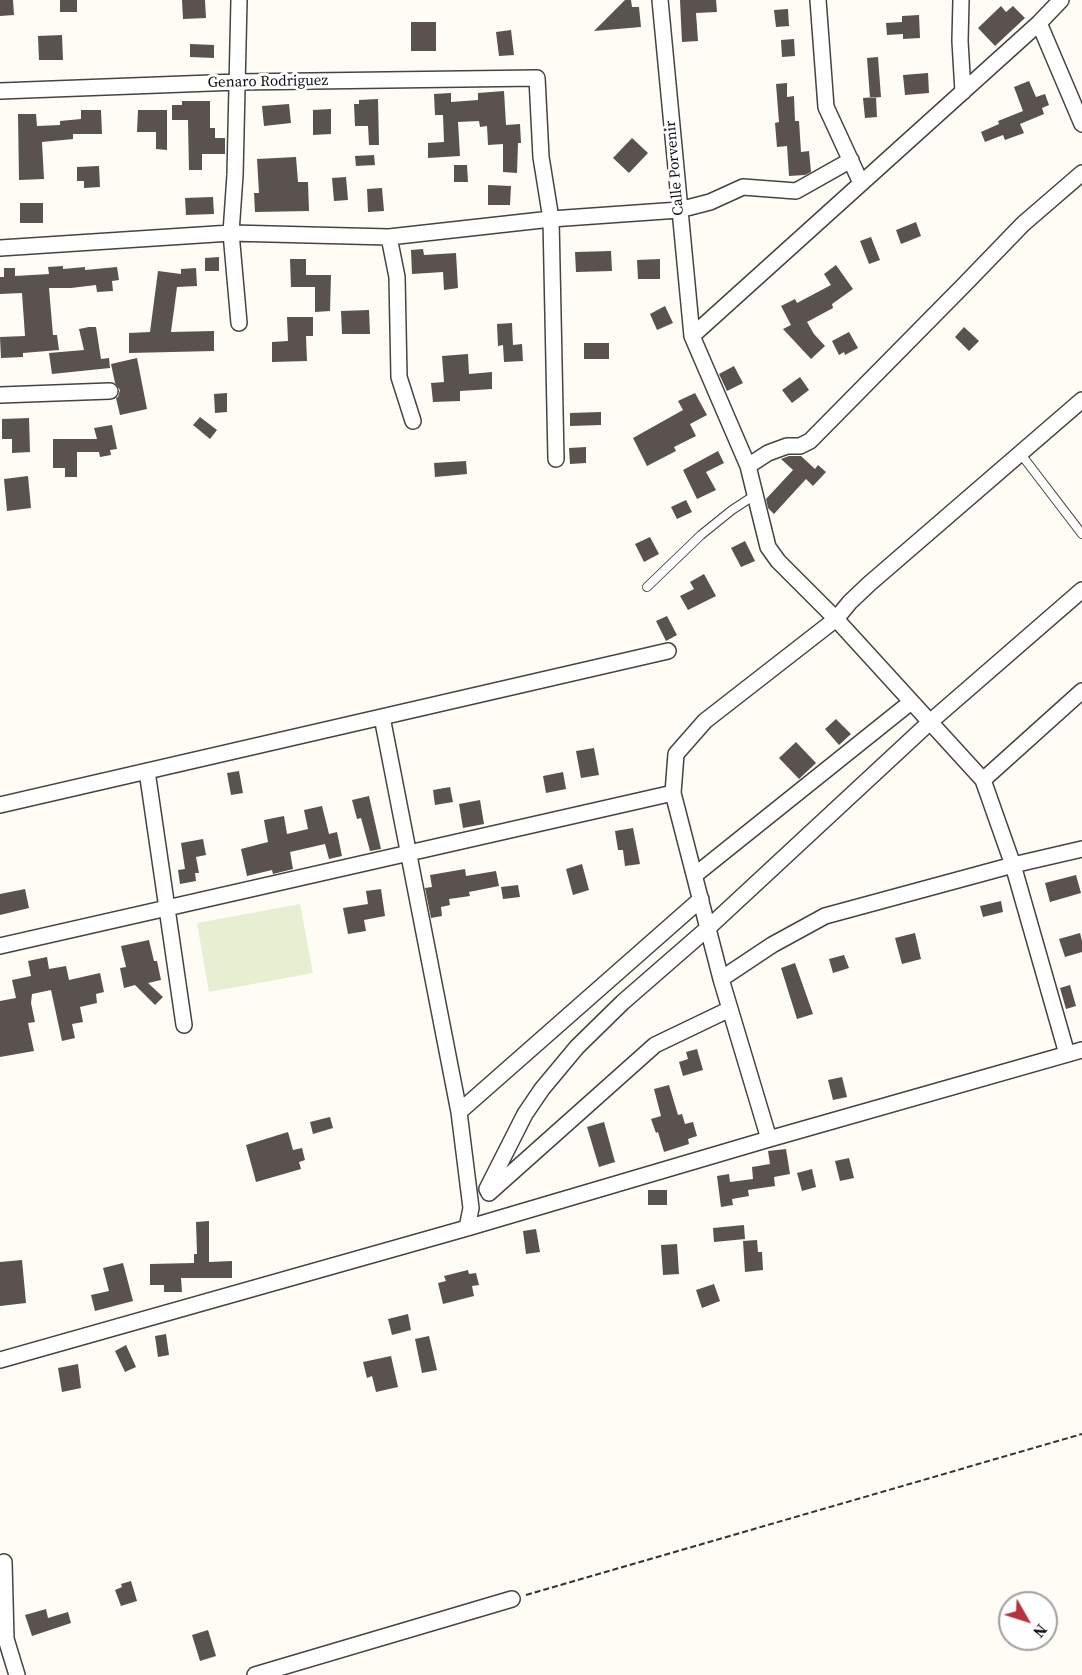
<!DOCTYPE html>
<style>
body{margin:0}
#map{position:relative;width:1082px;height:1675px;overflow:hidden;background:#fefcf5;font-family:"Source Serif 4",serif}
canvas{display:block}
.north{position:absolute;left:998px;top:1591px;width:60px;height:60px;box-sizing:border-box;background:#fff;border:2px solid #a0a0a0;border-radius:50%;rotate:129deg;font-size:16px;font-weight:700;line-height:24px;text-align:center;color:#111}
.north::after{content:'';display:block;margin:auto;width:21px;height:27px;background:#b6333e;clip-path:polygon(50% 0,100% 100%,50% 72%,0 100%)}
</style>
<div id="map">
<canvas width="1082" height="1675"></canvas>
<div class="north">N</div>
</div>
<script>
const g = document.querySelector('canvas').getContext('2d');
g.lineJoin = 'round';
function fill(path, color) {
  g.fillStyle = color;
  g.fill(path, 'evenodd');
}
function shape(rows) {
  const path = new Path2D();
  for (const r of rows) {
    path.moveTo(r[0], r[1]);
    for (let i = 2; i < r.length; i += 2) path.lineTo(r[i], r[i + 1]);
  }
  return path;
}
function trace(path, color, width, dash) {
  g.strokeStyle = color;
  g.lineWidth = width;
  g.lineCap = dash ? 'butt' : 'round';
  g.setLineDash(dash || []);
  g.stroke(path);
}
function drawText(font, color, halo, rows, align = 'center') {
  g.font = font + ' "Source Serif 4",serif';
  g.lineWidth = 6;
  g.setLineDash([]);
  g.textBaseline = 'middle';
  g.strokeStyle = halo;
  g.fillStyle = color;
  for (const [text, x, y, turn = 0] of rows) {
    g.save();
    g.translate(x, y);
    g.rotate((+turn || 0) * Math.PI / 180);
    g.textAlign = isNaN(turn) ? turn : align;
    if (halo) g.strokeText(text, 0, 0);
    g.fillText(text, 0, 0);
    g.restore();
  }
}
const pitch = shape([
 [300,904,313,973,209,992,197,923]
]);
const building = shape([
 [0,0,13,0,14,15,0,16],
 [60,0,77,0,77,12,60,12],
 [182,0,205,0,206,18,183,19],
 [625,0,631,0,632,7,639,7,641,27,594,31],
 [680,0,716,0,717,12,696,13,698,41,682,42],
 [1001,6,1006,12,1013,6,1025,18,995,46,978,28],
 [788,9,789,26,776,27,774,10],
 [919,15,920,38,903,39,903,34,887,35,886,23,902,22,902,16],
 [411,22,436,22,436,51,411,51],
 [511,30,514,55,499,56,496,32],
 [62,35,63,60,39,60,38,36],
 [794,39,795,56,782,57,781,40],
 [190,44,214,45,214,58,190,57],
 [878,57,881,97,870,98,867,58],
 [928,73,929,93,905,95,903,75],
 [1029,81,1036,97,1045,94,1049,105,1042,108,1044,114,1020,124,1024,133,1005,140,1003,135,985,142,981,132,999,124,998,121,1023,111,1014,87],
 [787,83,787,97,794,96,795,121,799,121,801,152,809,151,811,172,805,175,789,176,787,146,777,147,775,123,779,122,776,84],
 [504,91,506,125,520,124,521,143,518,143,517,173,503,172,503,144,488,145,487,126,480,127,479,121,458,122,460,156,428,158,428,143,444,142,443,115,435,115,434,94,451,93,451,102,478,100,478,93],
 [876,97,877,117,865,118,863,98],
 [378,99,379,145,369,145,368,126,355,126,354,104,359,104,359,100],
 [182,101,210,101,210,128,215,128,215,138,225,138,225,154,202,154,202,170,189,170,188,120,172,120,172,105,182,105],
 [289,104,291,123,264,126,262,106],
 [331,109,331,134,313,135,313,110],
 [81,110,101,110,102,134,73,134,73,139,42,142,44,179,19,180,18,114,36,114,37,126,60,125,60,121,81,119],
 [138,110,167,110,167,150,156,149,156,132,137,132],
 [632,138,648,153,629,173,613,158],
 [374,155,375,165,356,166,355,156],
 [296,157,298,182,308,182,309,211,255,212,254,193,259,193,257,159],
 [454,165,467,165,468,182,454,182],
 [99,166,100,187,84,188,84,181,77,181,77,167],
 [346,177,348,200,334,201,332,178],
 [488,185,511,186,510,205,488,205],
 [382,188,384,211,368,212,367,189],
 [213,197,214,214,186,215,185,198],
 [20,203,43,203,43,223,20,223],
 [916,222,921,236,901,244,896,230],
 [871,237,880,260,869,264,860,241],
 [423,249,424,255,456,253,458,288,444,290,443,272,412,274,411,250],
 [611,251,612,271,576,272,575,252],
 [219,257,219,271,205,271,205,258],
 [290,259,306,259,306,275,331,275,330,311,315,312,315,287,291,287],
 [660,259,660,279,638,279,637,260],
 [836,265,853,289,832,304,833,308,807,322,814,334,825,346,811,359,783,329,791,325,781,306,795,299,797,303,831,285,824,274],
 [63,266,63,269,85,267,85,270,117,267,119,280,112,281,113,291,97,292,96,285,71,288,49,288,53,335,57,335,59,350,23,353,23,357,1,358,0,337,25,336,22,293,0,294,0,277,4,277,4,268,15,268,15,276,49,274,48,267],
 [196,268,197,286,177,287,171,332,214,331,214,351,129,353,129,333,150,332,158,271,181,274,181,269],
 [665,306,673,323,657,330,650,314],
 [369,310,370,334,342,334,341,311],
 [287,317,313,317,313,336,306,336,307,361,272,362,272,342,288,341],
 [512,323,513,345,522,344,523,361,504,362,503,345,498,346,497,324],
 [89,327,96,327,101,359,109,358,110,368,52,374,49,353,84,350,79,329],
 [964,327,979,341,969,351,955,337],
 [849,332,858,348,845,355,844,352,839,355,832,341],
 [584,343,609,343,609,359,584,359],
 [468,354,469,374,492,372,492,389,460,391,460,401,433,402,431,383,444,382,442,356],
 [137,358,147,409,120,415,116,398,118,397,120,390,115,383,111,364],
 [734,366,743,383,727,391,719,374],
 [800,377,809,390,792,403,782,390],
 [227,393,227,412,215,413,214,394],
 [695,393,707,415,690,424,696,436,674,447,676,451,647,466,633,438,683,410,678,401],
 [601,412,601,425,570,426,570,413],
 [200,417,217,430,210,439,193,425],
 [29,418,30,452,12,453,12,439,2,439,2,419],
 [112,425,117,449,110,450,111,455,100,457,99,452,77,452,77,477,65,477,65,468,53,468,53,439,97,439,94,428],
 [586,447,586,463,570,464,569,448],
 [718,451,724,463,706,472,716,490,697,499,683,470],
 [789,456,801,456,815,469,818,465,826,472,813,486,806,479,774,514,768,508,766,499,793,470,781,459],
 [466,461,467,474,435,477,434,463],
 [28,476,31,508,7,511,4,479],
 [686,500,692,512,677,519,671,507],
 [650,537,659,554,644,562,635,544],
 [745,541,755,561,741,567,731,548],
 [704,574,716,596,688,610,680,596,694,589,690,582],
 [667,616,677,635,666,641,656,621],
 [836,719,851,734,839,745,825,729],
 [796,742,816,763,799,779,779,758],
 [594,748,599,775,581,778,576,751],
 [239,771,243,793,231,795,227,773],
 [563,772,566,789,546,793,543,776],
 [450,787,453,802,435,805,433,790],
 [369,796,381,849,370,851,361,818,357,819,352,800],
 [480,800,484,824,463,828,459,804],
 [322,806,329,834,337,832,342,856,329,859,325,844,290,852,293,869,273,874,272,870,247,876,241,849,268,842,264,820,284,816,287,834,308,829,304,810],
 [633,828,640,864,625,866,623,850,618,850,615,831],
 [203,839,206,855,196,857,199,873,195,873,196,881,180,884,178,870,185,869,181,843],
 [582,864,589,890,573,895,566,869],
 [465,869,466,876,496,871,499,886,469,892,470,896,449,899,450,905,441,907,442,916,431,918,425,888,432,887,430,875],
 [1076,875,1081,893,1050,902,1045,883],
 [518,885,520,897,503,899,501,887],
 [25,889,29,908,0,915,0,894],
 [381,889,385,916,364,920,366,931,348,934,343,908,368,904,366,891],
 [1001,901,1003,912,983,917,980,906],
 [915,933,921,959,902,964,895,938],
 [1080,933,1082,941,1082,952,1065,957,1059,939],
 [149,940,154,961,157,961,161,980,148,983,163,997,155,1005,135,985,124,988,120,968,126,967,121,946],
 [844,955,849,968,833,973,829,959],
 [47,957,49,969,66,966,69,980,100,973,104,992,96,994,97,1003,80,1007,83,1022,72,1024,75,1038,62,1041,51,990,32,994,31,1003,35,1022,28,1023,34,1051,0,1057,0,1001,16,998,12,980,31,976,28,961],
 [795,963,813,1014,797,1019,781,968],
 [1070,985,1076,1006,1066,1009,1060,988],
 [697,1049,703,1070,683,1076,679,1062,688,1059,686,1052],
 [842,1077,847,1097,833,1100,828,1080],
 [669,1085,678,1115,682,1114,685,1124,693,1122,697,1136,688,1139,689,1144,664,1152,658,1132,656,1133,651,1119,661,1116,654,1089],
 [330,1117,333,1128,313,1134,310,1122],
 [604,1122,615,1162,599,1167,587,1127],
 [288,1132,293,1150,302,1148,305,1160,299,1162,301,1169,256,1182,246,1145],
 [786,1149,790,1174,774,1177,775,1186,748,1190,749,1196,732,1199,733,1205,721,1207,717,1176,729,1174,730,1182,753,1179,752,1167,770,1164,768,1151],
 [849,1158,854,1178,840,1181,835,1161],
 [812,1169,816,1187,802,1191,797,1173],
 [648,1190,667,1190,667,1205,648,1205],
 [209,1221,209,1262,232,1261,232,1278,181,1278,182,1292,164,1292,164,1285,150,1285,150,1264,194,1263,194,1254,197,1254,196,1222],
 [744,1225,745,1239,714,1242,713,1228],
 [536,1229,540,1252,526,1254,523,1231],
 [757,1240,758,1252,762,1252,763,1270,745,1272,743,1241],
 [677,1244,679,1274,663,1275,661,1245],
 [22,1260,26,1303,0,1306,0,1262],
 [123,1263,133,1301,95,1311,91,1295,109,1291,103,1268],
 [468,1270,469,1274,476,1273,479,1285,472,1286,474,1296,443,1304,438,1283,446,1281,444,1276],
 [714,1284,720,1301,702,1308,696,1290],
 [408,1314,411,1330,392,1335,388,1319],
 [166,1334,169,1355,158,1357,155,1336],
 [429,1336,437,1370,422,1373,415,1339],
 [126,1345,136,1367,125,1372,115,1351],
 [391,1356,398,1387,376,1392,372,1376,367,1378,363,1362],
 [78,1364,81,1388,62,1392,58,1368],
 [131,1581,137,1601,121,1606,115,1590,122,1587,121,1584],
 [46,1609,48,1618,68,1612,71,1623,32,1636,25,1615],
 [208,1630,216,1656,200,1661,192,1635]
]);
const path = shape([
 [526,1595,1082,1434]
]);
const lane = shape([
 [1020,453,1082,534],
 [647,587,701,535,732,510,755,495]
]);
const street = shape([
 [239,0,235,175,231,233,239,323],
 [660,0,692,336,748,466,768,547,778,561,836,619,983,780,1013,865,1067,1054],
 [818,0,826,107,861,183],
 [961,0,960,41,963,92],
 [1039,23,1082,124],
 [0,91,237,82,537,78,541,157,551,219,556,459],
 [389,237,397,277,399,377,413,421],
 [0,248,231,233,389,237,551,219,679,210,710,202,743,187,796,191,851,160],
 [692,336,1039,23,1061,0],
 [0,395,110,391],
 [748,466,768,453,787,446,800,446,810,441,965,284,1023,224,1082,173],
 [382,717,459,1112,471,1208,467,1228],
 [147,771,184,1025],
 [983,780,1082,691],
 [0,805,668,651],
 [695,875,911,702],
 [0,946,673,793],
 [721,979,772,945,825,916,1013,865,1082,849],
 [459,1112,701,899],
 [769,1139,721,979,673,793,676,754,705,721,836,619,850,602,869,584,1082,400],
 [489,1193,487,1189,525,1114,542,1089,577,1047,623,1002,708,928,930,722,1082,590],
 [489,1193,655,1045,730,1009],
 [0,1360,467,1228,769,1139,1082,1050],
 [0,1564,4,1562,6,1639,17,1675],
 [255,1675,512,1599]
]);
const streetNames = [
 ["Genaro Rodriguez",268,82,-1],
 ["Calle Porvenir",675,168,-95]
];
fill(pitch, '#e6efd2');
fill(building, '#59524e');
trace(lane, '#444', 10);
trace(street, '#444', 18);
trace(path, '#333', 2, [6, 3]);
trace(lane, '#fff', 8);
trace(street, '#fff', 15);
drawText('15px', '#111', '#fff', streetNames);
</script>
